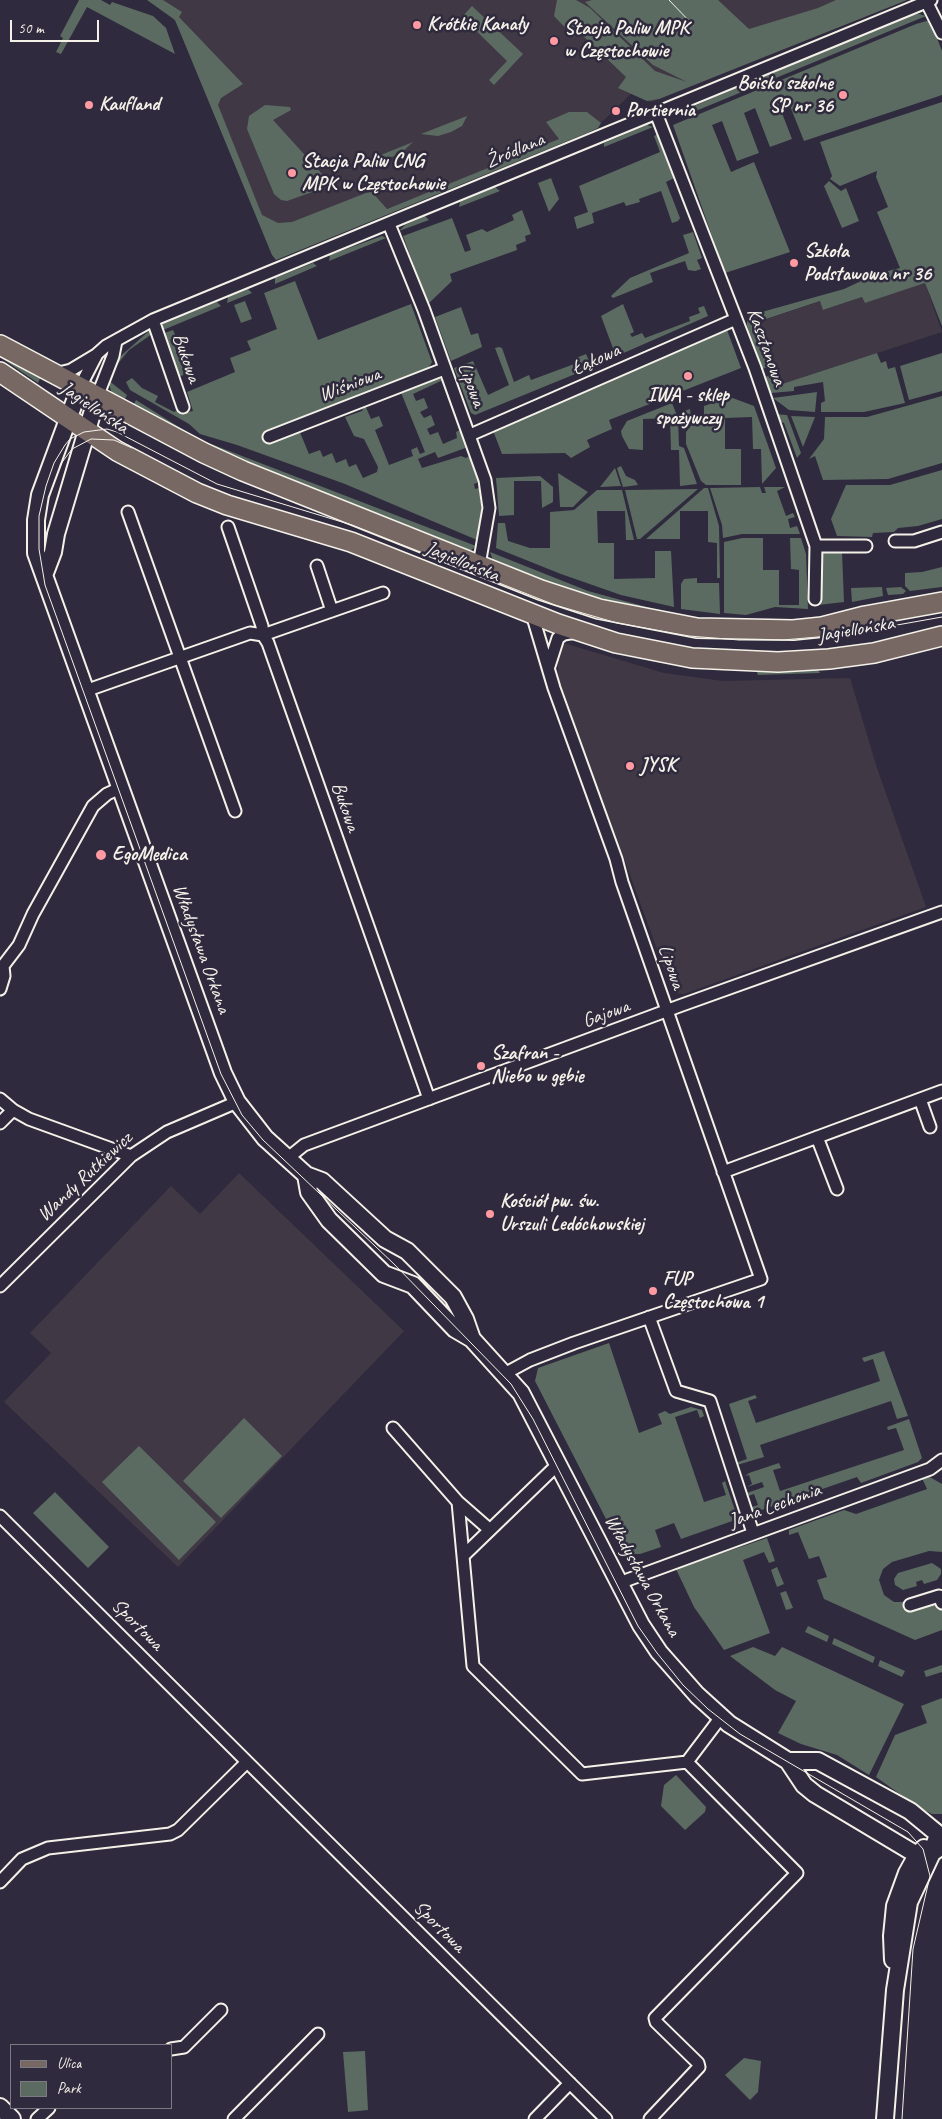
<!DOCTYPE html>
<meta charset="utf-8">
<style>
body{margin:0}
#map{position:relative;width:942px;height:2119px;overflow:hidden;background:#2f2a3d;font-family:Caveat,sans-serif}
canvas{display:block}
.legend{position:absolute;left:10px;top:2044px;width:162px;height:65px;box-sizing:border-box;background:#2f2a3d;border:1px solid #7e7a81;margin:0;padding:6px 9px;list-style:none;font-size:15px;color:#f4f1e8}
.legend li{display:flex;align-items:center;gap:10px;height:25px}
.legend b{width:25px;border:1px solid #7e7a81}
.scale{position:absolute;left:10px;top:20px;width:89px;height:22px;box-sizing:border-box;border:2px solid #f4f1e8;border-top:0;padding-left:6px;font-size:15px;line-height:18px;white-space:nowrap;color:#f4f1e8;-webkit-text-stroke:4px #2f2a3d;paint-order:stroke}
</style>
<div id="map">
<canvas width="942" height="2119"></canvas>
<ul class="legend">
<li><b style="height:6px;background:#776864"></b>Ulica</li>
<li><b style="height:14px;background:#5b6b62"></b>Park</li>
</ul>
<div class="scale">50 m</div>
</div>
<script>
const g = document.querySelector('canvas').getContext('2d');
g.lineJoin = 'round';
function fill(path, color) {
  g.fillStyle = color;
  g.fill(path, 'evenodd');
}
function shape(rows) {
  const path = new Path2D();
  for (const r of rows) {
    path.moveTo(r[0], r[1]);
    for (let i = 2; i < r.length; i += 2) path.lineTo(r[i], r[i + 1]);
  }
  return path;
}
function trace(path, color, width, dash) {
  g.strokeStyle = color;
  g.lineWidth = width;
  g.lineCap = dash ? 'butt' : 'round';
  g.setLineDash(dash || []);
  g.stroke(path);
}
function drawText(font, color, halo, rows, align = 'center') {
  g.font = font + ' Caveat,sans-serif';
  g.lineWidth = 5;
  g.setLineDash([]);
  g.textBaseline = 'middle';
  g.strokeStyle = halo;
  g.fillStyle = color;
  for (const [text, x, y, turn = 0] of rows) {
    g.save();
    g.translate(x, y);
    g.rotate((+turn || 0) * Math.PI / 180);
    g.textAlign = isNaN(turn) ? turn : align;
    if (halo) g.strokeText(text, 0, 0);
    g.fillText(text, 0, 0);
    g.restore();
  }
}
const built = shape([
 [150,0,907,0,652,102,647,101,634,91,601,123,272,255,188,46,170,12],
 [925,283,942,332,776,386,752,318,762,314,764,320,821,301,824,310,862,297,865,303],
 [560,642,664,673,723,681,850,678,876,765,926,907,684,994,673,993,559,680,557,660],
 [239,1173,404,1331,178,1567,4,1402,51,1353,30,1333,171,1186,200,1214]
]);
const green = shape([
 [79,0,101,0,110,5,112,2,153,16,166,28,175,54,87,7,61,54,56,52,63,38,60,36],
 [147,0,163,0,182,12,179,17,243,84,221,98,218,105,262,215,278,223,292,222,371,191,387,209,559,139,546,122,569,112,587,112,601,123,598,128,587,133,276,260,272,255,175,20],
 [557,0,576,0,590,8,655,71,687,82,653,65,585,2,592,0,718,0,749,29,818,8,836,0,907,0,659,99,647,101,618,88,626,77,579,32,574,37,554,16],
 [472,6,523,54,494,85,489,80,507,61,462,17],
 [919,14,926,16,686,115,680,112,910,15],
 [930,20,942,51,942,95,804,141,786,96,777,100,792,139,770,147,755,108,744,113,759,153,737,161,722,121,712,125,731,172,754,162,790,252,725,273,673,125,916,24],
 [942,102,942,326,925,283,865,303,862,297,823,310,820,301,763,320,761,315,752,319,769,367,762,369,747,326,747,319,751,315,844,289,876,274,900,268,877,212,888,207,876,177,877,171,840,186,830,179,832,176,820,142],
 [265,105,290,107,291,110,273,120,332,185,287,201,281,200,274,194,247,129,249,116],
 [467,116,462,126,451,132,438,136,421,134],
 [647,125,653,127,604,147,604,143],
 [658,134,674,178,666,182,680,218,678,221,672,223,661,191,639,199,640,202,626,206,624,202,592,213,594,223,577,229,574,217,588,212,579,186,660,152,654,136],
 [413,142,398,156,371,159],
 [551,178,559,199,549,212,538,183],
 [829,181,841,191,846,188,859,221,842,228,824,186],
 [495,187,500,191,459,207,460,202],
 [522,210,531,234,525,236,526,241,516,245,517,250,450,274,452,281,428,304,403,236,452,218,465,252,471,250,466,235,482,229,487,232,514,220,512,215],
 [425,216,429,220,399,231,405,225],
 [693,232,702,258,697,260,701,269,695,271,688,270,685,261,650,273,653,282,613,298,611,296,630,278,689,253,683,235],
 [382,236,386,238,329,261,330,255],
 [313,263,317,266,275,284,275,278],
 [295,281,318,340,411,304,432,362,428,369,264,434,268,443,299,430,309,454,320,450,323,457,332,453,336,463,346,459,349,467,356,464,363,478,377,472,378,467,364,439,354,436,345,417,362,411,365,405,371,419,379,416,383,426,375,430,389,465,413,456,411,450,417,447,420,454,425,452,400,390,433,377,443,380,413,394,416,401,424,398,428,408,420,412,424,418,431,415,435,425,427,429,430,435,438,432,443,444,457,438,456,432,462,429,468,447,438,458,435,452,418,459,422,468,461,456,466,458,471,455,479,482,474,484,475,489,479,488,482,509,477,540,345,484,237,445,200,434,189,424,130,390,126,382,132,378,142,388,158,396,155,402,174,412,179,409,187,412,193,411,187,392,235,372,230,358,251,350,247,341,277,329,264,293],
 [248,289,252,293,227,303,228,297],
 [245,301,252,319,241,323,234,305],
 [217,302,221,306,163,330,163,324],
 [623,304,634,332,630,334,632,337,642,333,645,338,690,321,689,317,700,313,698,308,704,306,708,316,619,355,617,350,614,351,601,316],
 [461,307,471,335,478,333,482,347,451,361,435,317],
 [726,327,741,368,609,420,612,429,587,440,590,447,571,458,565,453,502,454,492,428],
 [173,330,180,345,175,347,185,374,179,377,162,334],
 [149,331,152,334,129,350,112,371,115,361],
 [499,347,502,348,514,382,529,375,531,380,577,363,576,358,586,354,590,363,584,365,585,370,475,415,471,413,454,368,473,361,488,395,509,385,495,348],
 [0,352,42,374,38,383,0,357],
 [877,353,881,363,886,361,888,369,895,367,905,403,864,412,821,412,821,403,825,401,823,382,794,387,794,391,771,393,765,377,771,375,776,386],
 [942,353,942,391,909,400,900,366],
 [108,380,127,395,123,403,112,394],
 [817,392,815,412,789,410,773,398],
 [942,396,942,463,888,479,823,480,815,456,809,459,824,439,825,417,867,417],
 [730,397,754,406,776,468,762,484,761,449,753,449,752,417,725,418,725,449,741,449,741,485,706,485,701,481,686,444,686,432,698,417,704,417,704,406],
 [136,400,198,439,476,546,470,551,463,552,247,466,132,408],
 [672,403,678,418,679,446,684,448,697,484,680,486,679,450,671,450,670,418,643,419,643,450,629,449,622,436,621,431,627,421],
 [690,409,691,416,684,428,682,412],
 [772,414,787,415,801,453,797,458,784,423,776,420],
 [791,416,815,417,803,447],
 [621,466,626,476,635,480,638,485,623,487,617,468],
 [615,468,621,486,600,487],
 [942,470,942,519,918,526,898,528,894,532,873,533,872,537,837,536,831,519,846,485,890,485],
 [558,473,588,492,573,507,560,507],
 [540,476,553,487,553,502,542,508,541,481,514,481,514,515,499,516,496,478],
 [760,487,762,493,766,493,764,487,785,487,777,491,786,516,793,513,795,517,788,519,790,528,797,526,800,534,742,534,723,538,722,525,710,488],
 [704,488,708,488,719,526,720,578,717,578,717,543,708,542,708,511,680,511,680,539,646,539],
 [698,489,640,539,637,539,625,490],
 [597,490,622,490,634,540,626,540,625,511,597,511,598,543,614,543,614,579,655,578,655,551,671,551,674,607,621,595,561,574,496,548,498,523,505,523,508,541,530,548,550,548,550,512,574,510],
 [742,538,763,538,763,570,779,570,779,605,799,605,799,570,791,569,790,538,801,538,806,554,808,609,775,607,746,615,724,613,724,542],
 [827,551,842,552,844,602,818,605,819,553],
 [490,552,588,591,672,614,670,616,576,595,494,563],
 [942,567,942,587,910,591,905,586,905,573,922,572],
 [697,578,697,583,719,583,720,614,681,609,681,584,684,579],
 [882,587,883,596,852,602,851,588],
 [901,587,906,591,903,594,888,595,886,588],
 [816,667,820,673,758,675,757,673,758,670],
 [609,1343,639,1433,662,1424,658,1414,665,1411,670,1414,691,1407,702,1410,704,1416,700,1418,697,1410,675,1417,704,1502,726,1495,722,1483,725,1481,738,1519,681,1539,674,1523,655,1530,661,1547,640,1554,624,1554,535,1381,538,1368],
 [884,1351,908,1416,897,1419,891,1401,760,1445,764,1457,737,1465,738,1462,747,1459,729,1404,755,1395,757,1398,748,1401,756,1423,880,1381,873,1359,864,1362,862,1358],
 [244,1418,282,1456,221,1518,183,1481],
 [909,1419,922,1458,918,1462,861,1483,857,1477,753,1513,752,1507,758,1505,754,1494,748,1496,747,1493,764,1487,762,1482,747,1487,752,1484,749,1475,745,1476,749,1473,779,1463,781,1468,773,1470,780,1491,904,1450,896,1428,888,1430,887,1427],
 [139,1446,216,1522,179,1560,102,1482],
 [928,1476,942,1484,942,1552,929,1551,892,1562,883,1569,879,1580,884,1595,894,1602,938,1602,942,1607,942,1630,915,1640,824,1599,817,1580,827,1577,819,1556,809,1559,798,1532,789,1535,789,1530,844,1510,856,1514,927,1489,922,1478],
 [55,1492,109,1547,88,1568,33,1513],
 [767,1538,775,1561,769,1563,764,1552,743,1560,770,1633,724,1650,694,1607,676,1569],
 [932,1563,941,1569,941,1574,937,1580,924,1584,922,1580,916,1582,917,1586,903,1590,895,1585,894,1579,898,1573],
 [777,1567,784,1584,777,1587,771,1570],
 [786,1591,793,1608,786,1610,780,1593],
 [808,1626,829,1636,827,1642,805,1632],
 [834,1638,875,1657,873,1663,832,1644],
 [753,1647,775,1656,782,1647,904,1704,869,1775,837,1755,801,1744,778,1733,796,1701,775,1690,730,1656],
 [880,1660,905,1671,902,1677,878,1666],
 [942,1665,942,1672,926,1677,924,1671],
 [942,1698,942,1814,932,1814,918,1807,876,1777,895,1735,927,1723,921,1706],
 [676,1775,706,1807,705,1812,685,1830,661,1806,664,1785],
 [365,2051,368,2110,348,2112,343,2052],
 [744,2058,761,2061,758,2092,750,2100,725,2075]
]);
const street = shape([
 [927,3,942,33],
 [656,113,755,368,816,546,815,599],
 [389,224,424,310,485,480,489,508,479,565],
 [153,320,183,407],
 [55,374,71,370,96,355],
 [80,387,97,354,106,346,153,320,931,0],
 [97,397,113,356,116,341],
 [470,435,736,319],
 [269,437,444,369],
 [128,512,235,811],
 [228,527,262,626,263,635,268,643,429,1099],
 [895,541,914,541,942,532],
 [816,546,866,546],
 [317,566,332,611],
 [549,666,558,638,564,634,576,632],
 [85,691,250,633,263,635,383,593],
 [0,989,4,976,3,966,19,945,33,914,93,806,107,794,120,788],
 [0,1099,13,1110,29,1119,131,1156],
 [920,1099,930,1127],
 [0,1123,13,1110],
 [817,1137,837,1189],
 [288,1158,304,1145,682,1005,942,912],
 [723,1172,942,1091],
 [0,1286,131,1156,167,1132,237,1102],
 [649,1317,676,1391,710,1401,753,1533],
 [506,1373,530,1360,574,1343,761,1279,622,882,616,859,554,688,532,614],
 [393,1428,458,1502],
 [560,1466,552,1470,463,1556,473,1666,582,1774,687,1762],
 [0,1516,606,2119],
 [463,1556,458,1502,490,1530],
 [619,1583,930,1469,942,1460],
 [910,1605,939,1596,942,1603],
 [0,1882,22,1859,48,1848,170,1834,178,1830,247,1762],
 [171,2049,184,2047,221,2010],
 [37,2119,49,2108],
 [234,2119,318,2034],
 [535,2119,570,2083],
 [650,2119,699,2067,698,2063,656,2022,655,2018,797,1873,687,1762,721,1717]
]);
const secondary = shape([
 [80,387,40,495,36,520,36,553,223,1073,237,1102,265,1138,306,1175,322,1181,385,1239,407,1251,453,1297,465,1319,472,1339],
 [45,573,53,552,56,534,97,397],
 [306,1175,309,1192,329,1220,384,1274,413,1285,455,1329,472,1339,521,1393,641,1625,659,1652,697,1695,729,1724,788,1761,804,1785,815,1794,917,1855,932,1853],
 [788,1761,818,1761,910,1811,938,1834,932,1853],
 [893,1960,892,1936,895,1906,907,1873,917,1855,924,1848],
 [0,2107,12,2119],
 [885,2119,895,1990,909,1902,932,1853,942,1846]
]);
const primary = shape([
 [0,345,204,453,243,471,541,590,599,609,697,628,793,630,822,627,865,616,942,602],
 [0,372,117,451,197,493,227,505,351,542,558,624,616,643,692,658,778,662,829,659,874,653,942,636]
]);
const tram = shape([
 [669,0,693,25],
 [60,465,72,449,91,439,114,440,132,448],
 [902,2119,913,1949,930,1876,923,1849,908,1832,740,1734,708,1709,683,1685,657,1653,638,1626,533,1419,511,1384,394,1264,263,1140,242,1115,221,1074,45,585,39,549,39,516,46,486,54,463,65,445,70,439,84,432,107,429,117,432,217,484,352,525,555,605,617,623,689,636,739,640,783,640,841,635,942,617]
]);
const markers = [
 [417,25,5,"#ff9aa2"],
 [554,41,5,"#ff9aa2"],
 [843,95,5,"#ff9aa2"],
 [89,105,5,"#ff9aa2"],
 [616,111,5,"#ff9aa2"],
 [292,173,5,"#ff9aa2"],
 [794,263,5,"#ff9aa2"],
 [688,376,5,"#ff9aa2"],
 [630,766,5,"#ff9aa2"],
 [101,855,6,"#ff9aa2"],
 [481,1066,5,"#ff9aa2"],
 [490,1214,5,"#ff9aa2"],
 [653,1291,5,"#ff9aa2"]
];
const poiNames = [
 ["Krótkie Kanały",427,25],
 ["Stacja Paliw MPK",564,29],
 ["w Częstochowie",564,52],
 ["Boisko szkolne",833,84,"right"],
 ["SP nr 36",833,107,"right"],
 ["Kaufland",99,105],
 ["Portiernia",626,111],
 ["Stacja Paliw CNG",302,162],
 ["MPK w Częstochowie",302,185],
 ["Szkoła",804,252],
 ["Podstawowa nr 36",804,275],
 ["IWA - sklep",688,396,"center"],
 ["spożywczy",688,419,"center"],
 ["JYSK",640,766],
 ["EgoMedica",112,855],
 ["Szafran -",491,1054],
 ["Niebo w gębie",491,1077],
 ["Kościół pw. św.",500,1202],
 ["Urszuli Ledóchowskiej",500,1225],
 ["FUP",663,1280],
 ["Częstochowa 1",663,1303]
];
const streetNames = [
 ["Źródlana",515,151,-23],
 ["Kasztanowa",766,347,70],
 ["Bukowa",186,358,71],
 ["Łąkowa",596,360,-24],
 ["Wiśniowa",350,385,-21],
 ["Lipowa",471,385,69],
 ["Jagiellońska",94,408,34],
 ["Jagiellońska",462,562,22],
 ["Jagiellońska",856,630,-10],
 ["Bukowa",345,807,71],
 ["Władysława Orkana",201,949,70],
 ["Lipowa",671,967,71],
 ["Gajowa",606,1014,-20],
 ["Wandy Rutkiewicz",85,1177,-43],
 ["Jana Lechonia",775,1506,-20],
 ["Władysława Orkana",642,1576,61],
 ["Sportowa",137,1625,45],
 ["Sportowa",439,1927,45]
];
fill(built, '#403844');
fill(green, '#5b6b62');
trace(street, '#f4f1e8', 15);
trace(secondary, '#f4f1e8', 20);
trace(primary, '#f4f1e8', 22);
trace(street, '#2f2a3d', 11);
trace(secondary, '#2f2a3d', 16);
trace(primary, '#776864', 19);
trace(tram, '#f4f1e8', 1);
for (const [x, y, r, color] of markers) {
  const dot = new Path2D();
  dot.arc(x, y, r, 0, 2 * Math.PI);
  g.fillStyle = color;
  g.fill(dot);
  trace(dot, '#2f2a3d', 2);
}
drawText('bold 20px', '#f4f1e8', '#2f2a3d', poiNames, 'left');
drawText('20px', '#f4f1e8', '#2f2a3d', streetNames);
</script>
